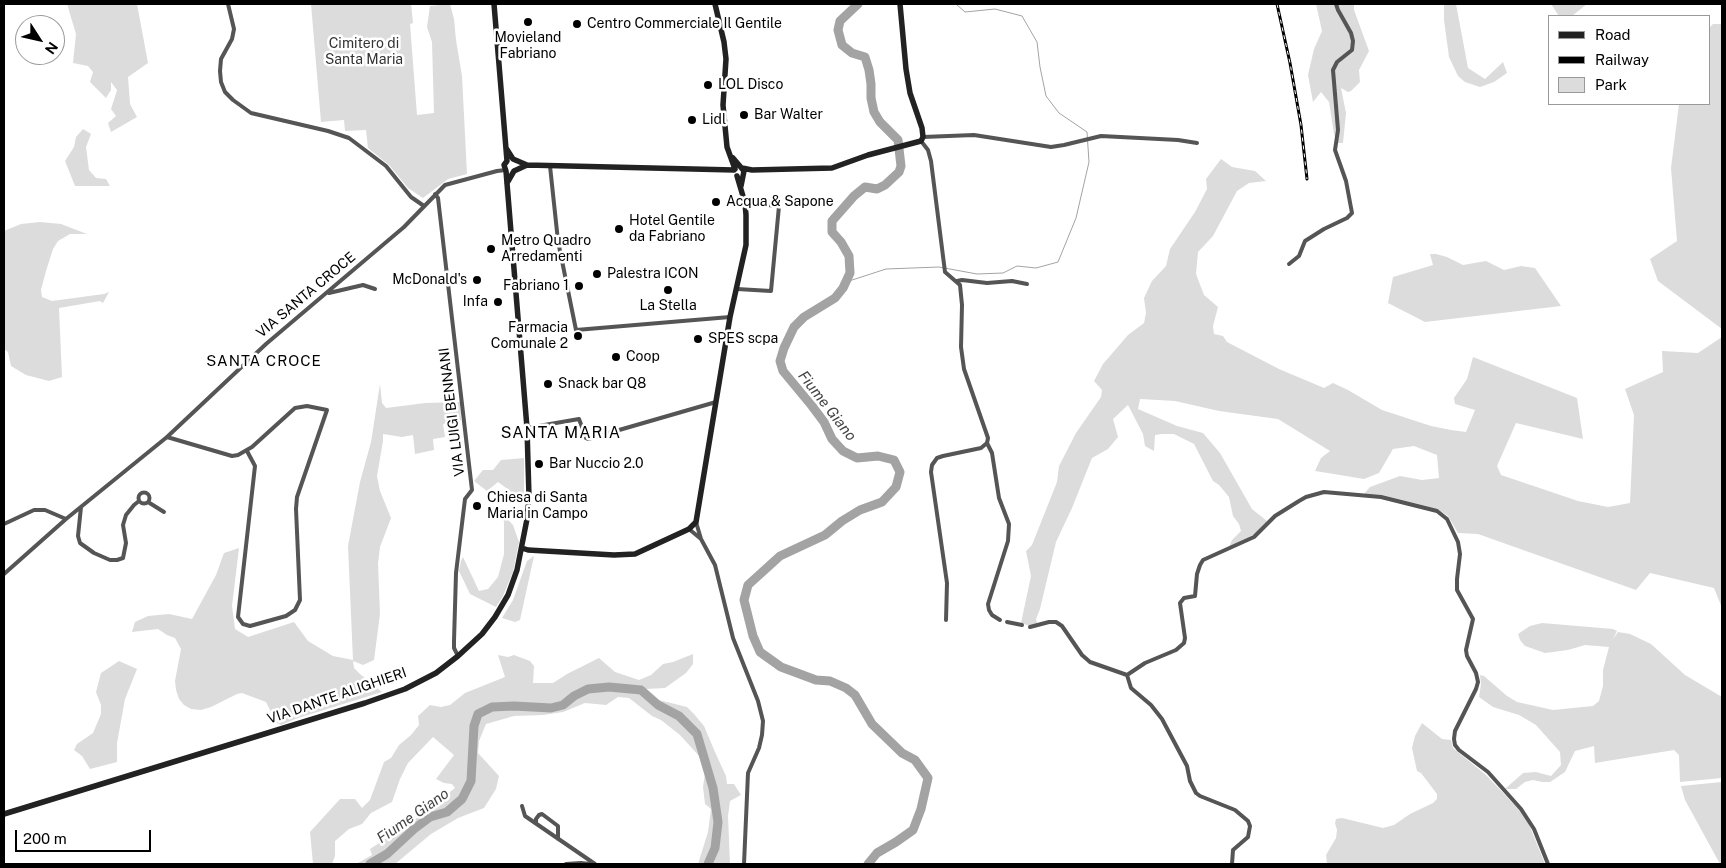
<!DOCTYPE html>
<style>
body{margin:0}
#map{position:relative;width:1726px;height:868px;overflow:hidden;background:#fff;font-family:"Public Sans",sans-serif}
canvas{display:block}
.frame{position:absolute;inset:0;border:5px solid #000;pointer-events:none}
.legend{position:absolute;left:1548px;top:15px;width:162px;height:90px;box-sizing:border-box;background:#fff;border:1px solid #999;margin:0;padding:6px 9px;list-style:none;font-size:15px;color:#000}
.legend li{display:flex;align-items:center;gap:10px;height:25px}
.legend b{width:25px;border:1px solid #999}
.north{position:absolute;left:15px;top:15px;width:50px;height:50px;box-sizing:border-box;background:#fff;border:1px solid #999;border-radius:50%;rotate:125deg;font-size:14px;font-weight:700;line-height:20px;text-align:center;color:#000}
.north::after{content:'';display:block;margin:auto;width:18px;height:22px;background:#000;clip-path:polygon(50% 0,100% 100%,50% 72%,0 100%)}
.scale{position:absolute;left:15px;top:830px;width:136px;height:22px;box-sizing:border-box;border:2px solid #000;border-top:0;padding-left:6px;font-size:15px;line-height:18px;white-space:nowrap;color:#000;-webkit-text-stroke:4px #fff;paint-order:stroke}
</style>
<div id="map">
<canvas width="1726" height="868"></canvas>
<div class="frame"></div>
<ul class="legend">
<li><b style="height:6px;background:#222"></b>Road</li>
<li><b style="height:6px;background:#000"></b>Railway</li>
<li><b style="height:14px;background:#dcdcdc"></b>Park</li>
</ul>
<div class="north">N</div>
<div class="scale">200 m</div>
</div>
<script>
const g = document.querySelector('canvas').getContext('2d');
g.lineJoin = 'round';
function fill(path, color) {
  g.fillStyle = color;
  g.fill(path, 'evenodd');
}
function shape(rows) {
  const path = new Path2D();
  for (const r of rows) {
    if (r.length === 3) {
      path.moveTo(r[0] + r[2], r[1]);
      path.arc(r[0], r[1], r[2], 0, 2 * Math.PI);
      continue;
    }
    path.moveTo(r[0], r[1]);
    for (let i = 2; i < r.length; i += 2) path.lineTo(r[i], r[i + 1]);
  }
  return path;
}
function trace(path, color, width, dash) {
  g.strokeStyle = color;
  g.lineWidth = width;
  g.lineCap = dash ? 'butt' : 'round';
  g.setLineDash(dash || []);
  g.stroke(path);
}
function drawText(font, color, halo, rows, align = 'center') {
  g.font = font + ' "Public Sans",sans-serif';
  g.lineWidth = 5;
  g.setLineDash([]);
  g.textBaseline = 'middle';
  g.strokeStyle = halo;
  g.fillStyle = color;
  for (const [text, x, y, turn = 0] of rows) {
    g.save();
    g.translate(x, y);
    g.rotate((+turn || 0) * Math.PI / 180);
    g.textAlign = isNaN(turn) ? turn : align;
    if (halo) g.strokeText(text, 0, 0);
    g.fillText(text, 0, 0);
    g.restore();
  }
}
const green = shape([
 [67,4,137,4,148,63,128,77,130,104,137,117,111,132,108,123,116,116,111,109,117,90,111,82,111,90,106,98,90,82,93,72,88,66,73,63,76,34],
 [311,4,411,4,413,23,410,24,417,115,434,113,432,42,427,27,430,6,450,4,454,19,456,40,462,76,467,174,448,179,423,198,408,188,389,165,368,148,366,130,345,131,344,120,321,122],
 [1316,4,1354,4,1354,10,1369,51,1359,70,1360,82,1351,91,1348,92,1341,88,1346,113,1343,143,1337,143,1334,134,1329,102,1321,92,1313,102,1308,75,1314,49,1322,31],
 [1444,4,1456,4,1468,68,1485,79,1503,62,1507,73,1494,82,1480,87,1465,82,1458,76,1449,57,1444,20],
 [1551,4,1587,4,1572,16,1559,16],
 [1713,24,1722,24,1722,329,1658,281,1650,259,1677,241,1671,168,1679,104,1710,104,1710,27],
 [83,129,91,134,86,147,89,170,96,178,106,179,110,186,75,186,65,161,74,147,76,137],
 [1221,159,1232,167,1255,171,1266,181,1249,183,1237,191,1213,236,1198,252,1196,274,1204,295,1218,307,1213,326,1214,334,1223,336,1227,342,1279,369,1324,388,1333,383,1348,390,1382,410,1431,426,1451,430,1466,432,1475,410,1455,404,1454,398,1467,379,1473,357,1577,398,1583,439,1516,423,1497,466,1501,475,1578,501,1608,507,1630,503,1634,415,1625,389,1663,372,1662,351,1698,353,1722,337,1722,608,1714,588,1650,573,1636,590,1478,534,1458,533,1448,516,1439,510,1382,496,1364,494,1370,487,1400,476,1422,480,1439,478,1437,455,1414,446,1393,449,1379,473,1364,479,1334,474,1315,471,1321,458,1330,451,1278,419,1219,411,1175,401,1140,399,1138,409,1177,426,1203,433,1220,453,1252,509,1267,521,1255,534,1229,547,1232,540,1241,531,1239,524,1233,516,1229,497,1219,485,1213,481,1194,444,1174,434,1162,434,1155,435,1154,451,1145,446,1143,434,1128,405,1113,419,1118,437,1108,449,1092,458,1072,508,1056,542,1040,609,1036,619,1038,626,1030,626,1021,623,1031,576,1026,551,1032,545,1057,482,1059,466,1076,433,1101,397,1102,390,1094,381,1103,364,1128,335,1144,323,1146,313,1144,298,1152,281,1166,266,1170,249,1195,212,1207,189,1206,179],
 [40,222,61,224,87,234,70,234,58,241,53,249,46,271,41,290,42,297,52,301,104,294,109,292,103,303,100,301,59,308,62,377,49,381,26,375,11,366,8,352,4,349,4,231,21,224],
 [1430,254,1436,254,1447,257,1463,265,1486,261,1504,270,1521,266,1535,268,1561,306,1425,322,1388,303,1393,277,1433,265],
 [380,384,382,403,386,408,425,403,460,402,461,420,443,424,445,437,433,439,434,450,415,454,413,435,402,437,383,434,383,441,377,476,380,491,391,518,380,547,378,563,380,614,374,660,363,665,353,661,354,668,360,674,382,692,298,718,281,725,270,720,271,712,266,702,242,693,237,694,211,707,201,710,191,709,184,705,179,699,176,690,175,681,181,649,175,638,167,635,158,629,132,632,135,622,148,616,169,614,192,619,216,575,224,553,239,548,232,606,235,629,248,637,294,622,308,641,333,656,353,660,348,546,360,482,371,442],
 [524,458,524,501,498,482,487,491,474,481,483,470,493,470,501,460],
 [502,513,513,525,519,542,513,572,503,596,496,607,470,594,459,571,461,561,463,557,479,591,488,589,498,577,504,554,504,522],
 [534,556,520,620,515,622,502,618,513,600,527,561],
 [1542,623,1613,629,1617,631,1613,639,1618,632,1630,634,1651,644,1685,675,1722,697,1722,778,1680,782,1679,755,1674,750,1595,763,1594,746,1575,751,1565,772,1550,782,1542,782,1533,780,1525,782,1516,789,1505,789,1523,773,1536,772,1551,776,1561,765,1560,752,1536,725,1519,715,1493,707,1479,697,1481,684,1480,675,1484,676,1507,696,1517,702,1553,710,1593,706,1599,701,1603,686,1603,670,1609,647,1585,645,1568,650,1545,653,1525,646,1520,640,1518,634,1530,626],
 [693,654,693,664,686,673,665,688,646,689,659,700,687,707,694,714,704,726,715,752,726,776,727,784,734,784,741,795,730,801,728,816,730,864,698,864,708,832,711,809,705,804,703,787,705,774,700,757,680,735,661,720,652,716,629,698,618,697,606,705,585,703,563,712,543,715,514,716,486,724,479,741,478,753,499,776,496,789,484,808,458,818,431,834,395,864,356,864,372,855,370,849,417,818,455,788,452,784,444,783,436,779,454,755,433,737,408,763,400,779,392,802,371,813,362,824,349,829,335,841,335,856,332,864,313,864,310,832,340,799,355,799,362,808,370,800,384,762,391,758,399,745,411,735,419,725,418,716,430,705,441,707,450,705,465,693,505,677,498,655,508,657,514,655,530,661,534,666,533,683,553,683,567,674,599,658,615,672,639,680,651,675,663,664,673,662],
 [119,661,137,669,125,699,117,743,117,762,90,769,82,756,74,750,77,744,93,733,101,714,101,705,96,692,101,673],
 [1422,723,1442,739,1451,740,1453,748,1486,775,1526,817,1545,864,1327,864,1326,855,1336,838,1337,830,1335,823,1336,819,1342,818,1383,828,1394,825,1410,814,1433,803,1437,799,1437,794,1421,773,1417,771,1412,748,1415,736],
 [1722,782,1722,864,1720,864,1685,800,1681,786]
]);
const stream = shape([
 [846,282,886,269,939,267,977,274,1003,273,1017,266,1036,268,1058,262,1076,218,1089,162,1087,132,1059,113,1046,96,1040,67,1037,42,1022,16,995,9,965,12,956,4]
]);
const river = shape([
 [858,4,840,21,838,30,842,45,852,53,865,57,869,70,871,84,871,98,874,112,880,122,898,140,901,166,899,172,885,185,877,189,865,187,854,196,832,221,832,232,841,242,849,256,850,273,843,288,835,298,804,317,794,327,784,348,780,361,783,371,812,406,824,422,832,439,843,451,857,458,878,456,894,460,900,472,896,487,882,502,860,510,842,521,825,535,780,556,748,585,744,600,753,636,760,652,781,667,816,680,830,681,846,688,855,695,872,724,902,753,915,760,928,778,921,809,913,830,896,842,877,853,868,864],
 [370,864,387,854,414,829,430,817,447,812,462,799,471,781,474,726,478,714,492,707,514,706,551,708,563,705,574,696,588,689,609,687,641,690,658,705,679,716,697,734,713,788,718,822,715,848,708,864]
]);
const street = shape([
 [228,4,234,29,232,39,221,59,220,71,221,82,225,92,233,100,251,113,328,131,349,138,386,166,411,197,424,206],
 [923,137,974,135,1051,147,1064,145,1101,136,1178,140,1197,143],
 [921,141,928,150,931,161,945,272,960,285,962,305,961,347,964,369,988,438,987,443,981,448,943,456,937,458,932,465,931,472,947,583,946,620],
 [550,166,558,241,576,330,730,317],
 [435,194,438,198,472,490,465,499,456,573,454,641,454,648,458,656],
 [1289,264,1299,256,1305,241,1324,229,1347,218,1352,213,1346,181,1335,150,1338,130,1333,70,1337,62,1352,50,1353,41,1351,33,1338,10,1336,4],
 [957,281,962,280,987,283,1012,281,1027,284],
 [737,289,771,291,779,206,745,203],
 [329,293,363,285,375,289],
 [527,428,579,419,586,438,588,439,716,402],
 [167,437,232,456,238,455,252,447,295,408,307,406,327,410,297,497,296,509,300,600,295,610,286,616,250,626,243,624,238,617,255,466,247,451],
 [987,443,992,453,999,498,1009,524,1008,541,988,604,989,610,992,615,1000,620],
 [144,498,5.5],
 [148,502,164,512],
 [81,507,78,536,80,543,94,553,110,560,117,560,123,558,126,543,123,525,126,515,134,505,139,501],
 [696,522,701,539,715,565,733,638,758,701,763,721,762,735,759,748,748,773,744,864],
 [4,524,34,510,45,510,66,519],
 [689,529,701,539],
 [4,574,66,519,167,437,266,344,404,227,445,185,497,171,506,170],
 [1007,622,1022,625],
 [1030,627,1049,622,1056,622,1062,626,1082,655,1090,662,1127,675,1131,688,1151,705,1162,719,1187,766,1190,781,1196,793,1200,796,1235,810,1248,821,1250,826,1248,837,1233,850,1232,864],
 [1127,675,1145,663,1176,650,1184,643,1185,638,1180,603,1184,598,1195,596,1197,574,1200,565,1203,560,1254,537,1275,516,1299,501,1306,497,1324,492,1381,497,1437,511,1447,519,1458,542,1460,554,1457,579,1457,590,1473,619,1466,650,1467,656,1476,673,1478,682,1476,689,1455,731,1454,739,1455,745,1459,750,1488,772,1521,809,1534,829,1548,864],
 [522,806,525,816,595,864],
 [536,823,536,819,539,815,542,814,558,826,558,839],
 [566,864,581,863,590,864]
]);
const secondary = shape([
 [715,4,724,42,726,59,723,105,727,147,735,169],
 [506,148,513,159,527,165,734,170],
 [733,158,744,171,741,186],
 [742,168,752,170,832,168,868,155,921,141,923,137,922,128,910,93,906,69,900,4],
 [507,183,514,171,527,165],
 [522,548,528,550,614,555,635,554,689,529,696,522,730,317,746,245,746,215,745,203,737,176],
 [4,814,365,703,405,689,436,673,458,656,482,634,495,617,508,595,517,570,527,519,529,497,527,428,506,171,504,165,507,161,494,4]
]);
const rail = shape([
 [1277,4,1290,63,1301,125,1307,179]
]);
const markers = [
 [528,22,5,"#000"],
 [577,24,5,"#000"],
 [708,85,5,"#000"],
 [744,115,5,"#000"],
 [692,120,5,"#000"],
 [716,202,5,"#000"],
 [619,229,5,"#000"],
 [491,249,5,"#000"],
 [597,274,5,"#000"],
 [477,280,5,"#000"],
 [579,286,5,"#000"],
 [668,290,5,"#000"],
 [498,302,5,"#000"],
 [578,336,5,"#000"],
 [698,339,5,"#000"],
 [616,357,5,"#000"],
 [548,384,5,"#000"],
 [539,464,5,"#000"],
 [477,506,5,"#000"]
];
const poiNames = [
 ["Centro Commerciale Il Gentile",587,24],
 ["Movieland",528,38,"center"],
 ["Fabriano",528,54,"center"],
 ["LOL Disco",718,85],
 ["Bar Walter",754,115],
 ["Lidl",702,120],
 ["Acqua & Sapone",726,202],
 ["Hotel Gentile",629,221],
 ["da Fabriano",629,237],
 ["Metro Quadro",501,241],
 ["Arredamenti",501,257],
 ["Palestra ICON",607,274],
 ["McDonald's",467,280,"right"],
 ["Fabriano 1",569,286,"right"],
 ["Infa",488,302,"right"],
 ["La Stella",668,306,"center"],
 ["Farmacia",568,328,"right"],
 ["Comunale 2",568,344,"right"],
 ["SPES scpa",708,339],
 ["Coop",626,357],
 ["Snack bar Q8",558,384],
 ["Bar Nuccio 2.0",549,464],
 ["Chiesa di Santa",487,498],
 ["Maria in Campo",487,514]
];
const parkNames = [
 ["Cimitero di",364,44],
 ["Santa Maria",364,60]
];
const streetNames = [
 ["VIA SANTA CROCE",306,295,-40],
 ["VIA LUIGI BENNANI",452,412,-97],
 ["VIA DANTE ALIGHIERI",337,696,-19]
];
const neighbourhoodNames = [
 ["SANTA CROCE",264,361]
];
const waterNames = [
 ["Fiume Giano",827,406,52],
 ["Fiume Giano",413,816,-35]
];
const quarterNames = [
 ["SANTA MARIA",561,433]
];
fill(green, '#dcdcdc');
trace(stream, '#a3a3a3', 1);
trace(river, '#a3a3a3', 9);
trace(street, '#555', 4);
trace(secondary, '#222', 5.5);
trace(rail, '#000', 3);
trace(rail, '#fff', 1, [4]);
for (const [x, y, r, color] of markers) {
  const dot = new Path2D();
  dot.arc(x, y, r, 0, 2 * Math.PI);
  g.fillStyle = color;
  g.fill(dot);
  trace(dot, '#fff', 2);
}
drawText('14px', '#000', '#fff', poiNames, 'left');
drawText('14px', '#333', '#fff', parkNames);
drawText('14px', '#000', '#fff', streetNames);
g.letterSpacing = '1px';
drawText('15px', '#000', '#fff', neighbourhoodNames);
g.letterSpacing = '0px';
drawText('italic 15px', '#444', '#fff', waterNames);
g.letterSpacing = '1px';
drawText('16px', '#000', '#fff', quarterNames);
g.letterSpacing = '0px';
</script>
